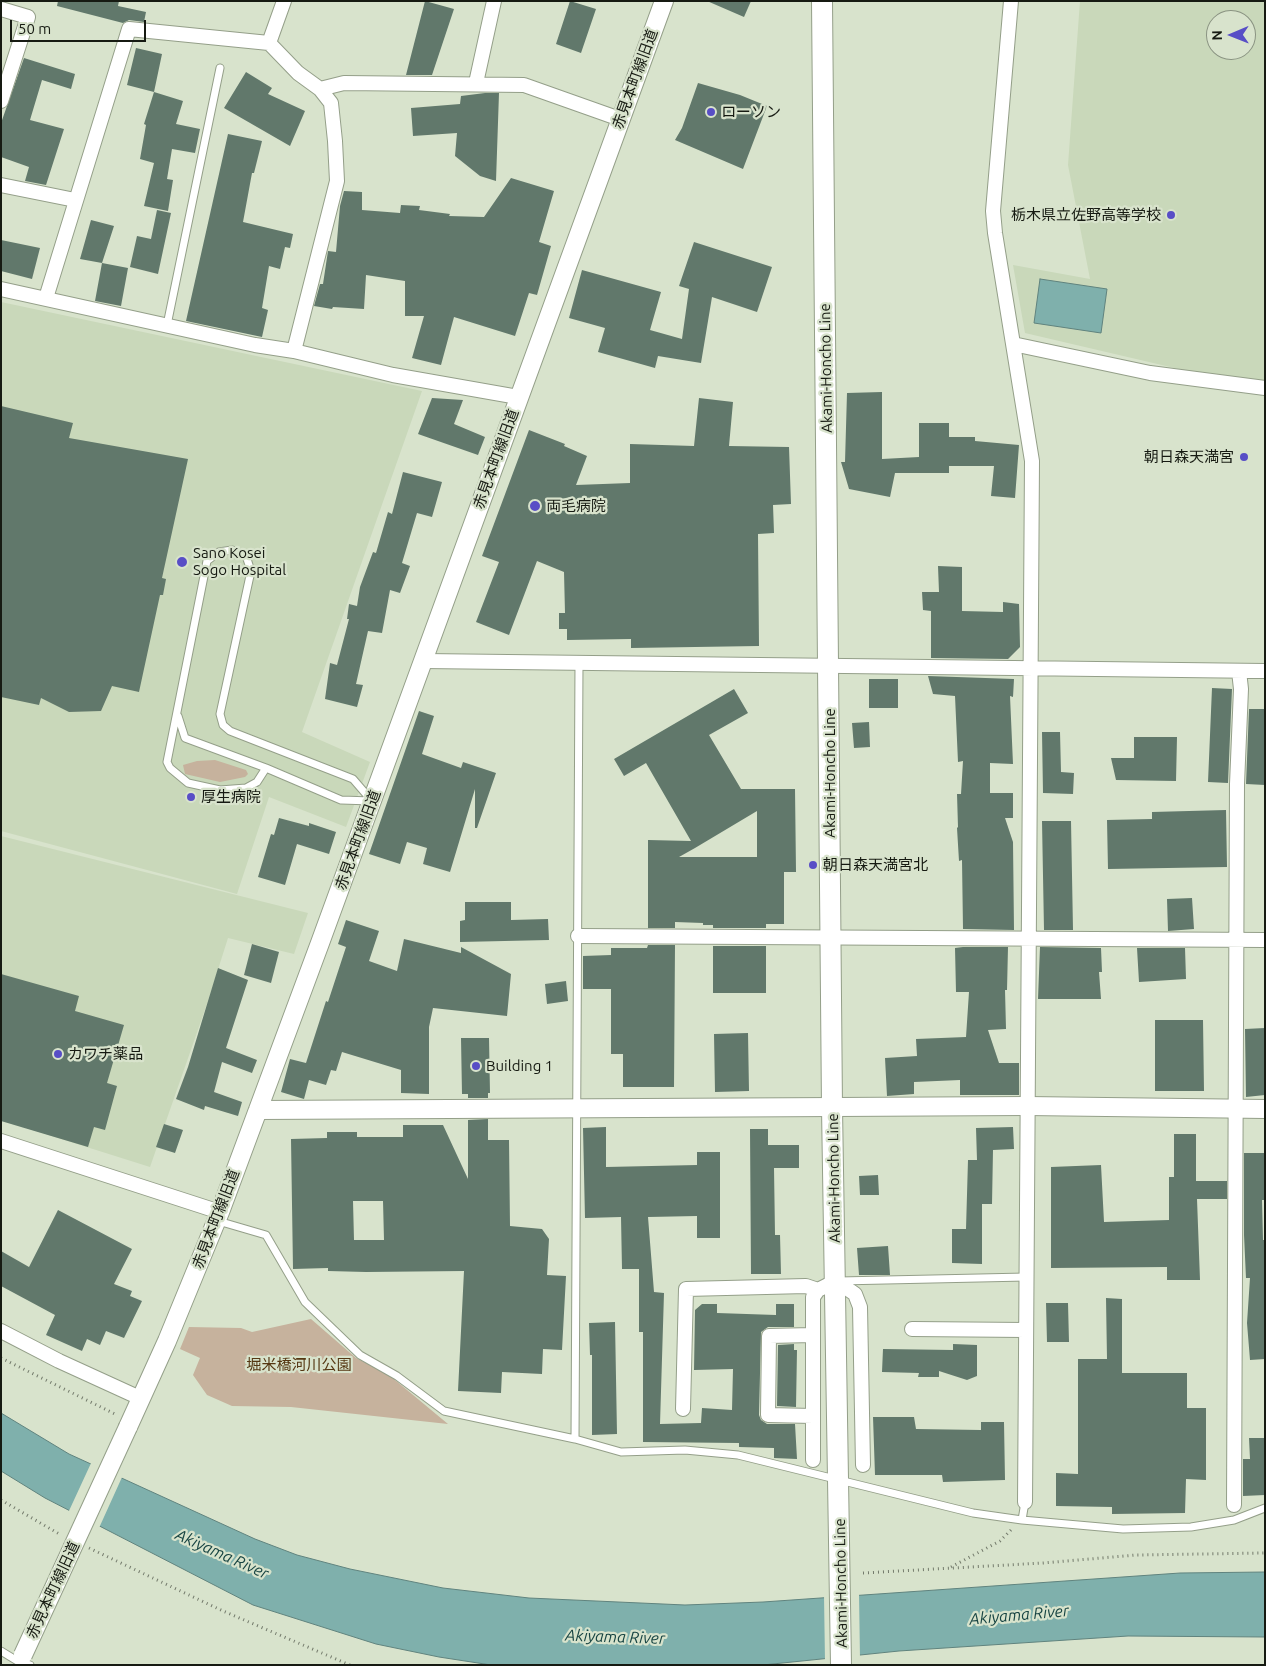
<!DOCTYPE html>
<meta charset="utf-8">
<style>
body{margin:0}
#map{position:relative;width:1266px;height:1666px;overflow:hidden;background:#d8e3cc;font-family:Ubuntu,sans-serif}
canvas{display:block}
.frame{position:absolute;inset:0;border:2px solid #161a12;pointer-events:none}
.north{position:absolute;left:1206px;top:10px;width:50px;height:50px;box-sizing:border-box;background:#d8e3cc;border:1px solid #8a9382;border-radius:50%;rotate:269deg;font-size:14px;font-weight:700;line-height:20px;text-align:center;color:#161a12}
.north::after{content:'';display:block;margin:auto;width:18px;height:22px;background:#584ec6;clip-path:polygon(50% 0,100% 100%,50% 72%,0 100%)}
.scale{position:absolute;left:10px;top:20px;width:136px;height:22px;box-sizing:border-box;border:2px solid #161a12;border-top:0;padding-left:6px;font-size:15px;line-height:18px;white-space:nowrap;color:#161a12;-webkit-text-stroke:4px #d8e3cc;paint-order:stroke}
</style>
<div id="map">
<canvas width="1266" height="1666"></canvas>
<div class="frame"></div>
<div class="north">N</div>
<div class="scale">50 m</div>
</div>
<script>
const g = document.querySelector('canvas').getContext('2d');
g.lineJoin = 'round';
function fill(path, color) {
  g.fillStyle = color;
  g.fill(path, 'evenodd');
}
function shape(rows) {
  const path = new Path2D();
  for (const r of rows) {
    path.moveTo(r[0], r[1]);
    for (let i = 2; i < r.length; i += 2) path.lineTo(r[i], r[i + 1]);
  }
  return path;
}
function trace(path, color, width, dash) {
  g.strokeStyle = color;
  g.lineWidth = width;
  g.lineCap = dash ? 'butt' : 'round';
  g.setLineDash(dash || []);
  g.stroke(path);
}
function drawText(font, color, halo, rows, align = 'center') {
  g.font = font + ' Ubuntu,"Noto Sans JP",sans-serif';
  g.lineWidth = 4.5;
  g.setLineDash([]);
  g.textBaseline = 'middle';
  g.strokeStyle = halo;
  g.fillStyle = color;
  for (const [text, x, y, turn = 0] of rows) {
    g.save();
    g.translate(x, y);
    g.rotate((+turn || 0) * Math.PI / 180);
    g.textAlign = isNaN(turn) ? turn : align;
    if (halo) g.strokeText(text, 0, 0);
    g.fillText(text, 0, 0);
    g.restore();
  }
}
const built = shape([
 [1080,1,1265,1,1265,383,1213,377,1025,333,1013,265,1090,279,1068,165],
 [1216,20,1246,20,1246,50,1216,50],
 [1,302,422,391,302,732,370,762,346,827,269,797,237,894,1,831],
 [1,836,308,913,294,954,228,938,208,1001,150,1167,1,1120]
]);
const green = shape([
 [215,760,246,770,248,774,245,777,220,782,185,774,183,765,197,761],
 [311,1319,356,1358,389,1375,448,1424,291,1407,232,1406,207,1395,193,1375,200,1358,180,1349,189,1327,241,1328,252,1332]
]);
const water = shape([
 [1040,279,1107,289,1101,333,1034,323,1040,279],
 [1,1413,69,1454,255,1539,297,1555,350,1569,443,1588,529,1598,685,1605,763,1602,1180,1573,1265,1572,1265,1637,1128,1636,899,1651,763,1665,491,1665,439,1657,376,1644,253,1605,45,1498,1,1471,1,1413]
]);
const pier = shape([
 [92,1461,123,1475,99,1528,68,1513],
 [859,1593,860,1659,825,1662,824,1595]
]);
const building = shape([
 [58,1,119,1,118,6,146,12,144,22,129,20,123,23,57,6],
 [425,1,454,9,432,75,406,75],
 [570,1,596,9,581,53,556,44],
 [707,1,751,1,744,17],
 [136,48,162,54,154,92,127,85],
 [24,58,75,74,71,89,42,80,30,120,64,129,46,185,25,181,29,167,1,157,1,123],
 [246,72,272,88,268,94,305,111,290,146,224,108],
 [698,83,740,95,767,106,743,169,675,140,682,128],
 [154,92,183,101,176,124,200,129,195,153,172,149,167,179,173,180,168,211,144,206,154,163,140,159,146,125,144,124],
 [485,93,499,93,496,181,480,176,455,156,457,133,413,136,411,108,460,104,461,96],
 [228,134,262,141,254,173,252,173,243,222,293,234,290,248,285,247,280,269,269,266,262,308,268,310,262,337,186,321],
 [511,178,554,191,539,242,551,246,537,295,529,293,515,336,454,317,441,365,412,358,424,316,405,316,405,281,366,275,364,309,333,307,332,309,314,306,320,284,323,284,328,251,336,252,340,206,344,191,362,192,362,210,400,213,401,205,420,206,419,210,450,214,449,216,484,217],
 [157,210,171,213,158,274,130,267,137,236,151,239],
 [91,220,114,226,102,263,80,259],
 [1,240,40,248,32,279,1,271],
 [694,242,772,267,757,312,712,297,701,363,658,356,655,368,598,352,605,328,569,318,582,270,661,292,650,330,682,339,689,289,679,286],
 [102,263,128,268,121,306,95,301],
 [882,392,882,459,919,457,919,423,949,423,949,437,975,437,975,441,1019,445,1015,498,991,496,994,466,949,466,949,473,895,473,890,497,849,489,841,462,845,462,847,393],
 [432,398,463,400,454,424,485,437,478,455,418,434],
 [699,398,733,402,729,446,789,447,791,504,773,505,774,533,758,534,759,646,631,648,631,639,567,640,567,629,559,629,559,613,565,613,564,572,537,561,509,635,476,622,499,562,482,556,529,430,565,444,564,446,587,456,576,485,630,483,630,444,694,446],
 [1,406,73,423,69,438,188,459,162,578,166,579,163,595,160,595,139,692,112,686,101,711,69,712,41,698,39,705,1,697],
 [403,472,442,482,432,517,417,513,402,563,410,566,400,593,390,590,382,633,368,631,356,684,363,685,357,707,325,699,330,663,337,665,349,619,347,619,349,604,357,606,360,587,373,552,376,553,388,512,392,514],
 [938,566,962,567,962,611,1003,612,1003,602,1019,604,1020,647,1008,659,931,658,931,611,923,610,922,592,939,592],
 [928,676,1014,679,1013,697,1010,696,1013,764,990,763,990,793,1013,793,1013,818,1005,818,1013,842,1014,930,963,929,962,860,959,861,957,828,958,827,957,794,961,794,963,761,958,762,955,696,933,694],
 [869,679,898,679,898,708,869,708],
 [1212,688,1232,689,1228,783,1208,782],
 [734,689,748,713,709,735,741,789,795,789,796,872,784,872,784,924,766,924,766,928,713,928,713,925,703,925,703,923,675,922,675,928,648,928,648,840,691,841,646,763,624,776,614,759],
 [757,811,757,857,679,857,695,848],
 [1249,709,1265,709,1265,785,1246,784],
 [419,711,434,716,422,754,461,768,463,762,496,773,477,828,475,828,475,789,450,872,423,864,427,848,407,842,400,864,369,854],
 [869,722,870,747,854,748,852,723],
 [1042,732,1060,732,1061,772,1074,773,1073,794,1043,793],
 [1134,737,1177,737,1176,781,1116,780,1111,758,1134,758],
 [1226,810,1227,867,1108,869,1107,820,1152,819,1152,812],
 [279,818,309,826,309,823,336,832,329,854,297,844,285,885,258,877,271,834,274,835],
 [1042,821,1071,821,1073,930,1044,930],
 [1192,898,1194,929,1168,931,1167,899],
 [465,902,511,902,511,920,548,919,549,940,460,942,460,921,465,920],
 [346,920,379,931,369,961,397,971,404,939,461,953,461,947,511,974,507,1016,433,1008,429,1027,429,1094,401,1093,401,1070,342,1052,336,1071,331,1070,326,1085,309,1080,304,1099,281,1092,290,1059,306,1063,326,1001,328,1002,346,947,338,944],
 [252,944,279,952,271,983,244,975],
 [648,945,675,945,674,1087,623,1087,623,1054,611,1054,611,989,583,989,583,956,611,955,611,948,647,948],
 [713,946,766,946,766,993,713,993],
 [963,947,1008,947,1007,990,1005,990,1006,1029,988,1030,999,1063,1019,1063,1019,1095,960,1095,960,1080,914,1082,914,1094,887,1096,885,1058,917,1056,916,1039,966,1037,969,992,956,992,955,948],
 [1040,947,1101,948,1102,972,1099,972,1101,999,1038,999],
 [1137,948,1185,948,1186,979,1139,982],
 [218,968,248,980,226,1048,257,1060,252,1073,222,1062,214,1092,242,1102,238,1116,205,1106,204,1110,176,1099,188,1067],
 [1,974,79,996,75,1011,124,1025,107,1083,117,1086,105,1130,94,1127,88,1147,1,1121],
 [566,981,568,1001,547,1004,545,984],
 [1155,1020,1203,1020,1204,1091,1155,1091],
 [1265,1028,1265,1095,1246,1097,1245,1029],
 [748,1033,749,1091,715,1092,714,1034],
 [461,1038,489,1038,490,1093,488,1093,488,1098,468,1098,468,1094,462,1094],
 [488,1119,488,1140,509,1140,510,1226,542,1229,549,1239,547,1275,566,1276,562,1350,543,1349,542,1374,502,1372,501,1393,458,1391,464,1271,366,1272,328,1271,328,1268,293,1269,291,1139,327,1138,327,1132,357,1132,357,1137,403,1137,403,1125,443,1125,468,1179,468,1120],
 [353,1201,383,1201,384,1240,354,1240],
 [164,1124,183,1130,175,1153,156,1147],
 [606,1127,606,1167,697,1165,697,1152,720,1152,720,1238,697,1238,697,1216,648,1217,654,1292,664,1293,660,1424,701,1423,702,1408,732,1410,733,1369,694,1370,695,1310,702,1304,717,1304,717,1313,776,1315,776,1304,794,1304,794,1327,768,1327,761,1332,759,1415,761,1420,767,1424,795,1424,797,1459,774,1458,774,1448,739,1447,739,1443,643,1442,643,1332,639,1332,639,1269,622,1269,621,1217,585,1218,583,1128],
 [1013,1127,1014,1149,993,1150,992,1204,982,1204,982,1264,952,1263,952,1229,966,1229,968,1160,977,1160,976,1128],
 [750,1129,768,1129,768,1145,799,1145,799,1168,774,1168,775,1235,780,1235,781,1274,751,1274],
 [1174,1134,1196,1134,1196,1181,1227,1181,1227,1199,1197,1199,1200,1280,1167,1280,1167,1267,1051,1268,1051,1167,1101,1165,1104,1222,1169,1220,1169,1177,1174,1177],
 [1244,1153,1265,1153,1265,1200,1262,1200,1263,1240,1265,1240,1265,1359,1250,1360,1247,1323,1250,1278,1246,1278,1244,1235],
 [878,1175,879,1195,860,1195,859,1176],
 [58,1210,132,1249,114,1284,132,1291,130,1296,142,1301,124,1338,106,1331,100,1345,87,1339,82,1351,46,1335,55,1315,1,1286,1,1251,29,1267],
 [888,1246,890,1275,859,1275,857,1248],
 [1106,1298,1122,1299,1122,1373,1187,1373,1187,1408,1206,1408,1206,1480,1186,1479,1185,1513,1112,1514,1112,1507,1056,1506,1056,1473,1078,1474,1078,1359,1107,1359],
 [1046,1303,1068,1303,1069,1342,1047,1342],
 [615,1322,617,1434,592,1435,592,1355,590,1355,589,1323],
 [794,1344,794,1350,797,1350,796,1407,777,1406,778,1345],
 [953,1344,977,1345,977,1376,967,1380,939,1371,939,1377,918,1377,919,1373,882,1372,883,1349,953,1350],
 [873,1417,914,1417,916,1429,981,1430,981,1422,1004,1422,1005,1480,943,1482,942,1475,875,1475],
 [1249,1438,1265,1438,1265,1495,1243,1496,1243,1459,1250,1459]
]);
const path = shape([
 [1,1358,115,1414],
 [1,1500,61,1535],
 [89,1548,223,1611,350,1665],
 [951,1567,1000,1541,1011,1530],
 [863,1573,1043,1563,1136,1555,1265,1553]
]);
const service = shape([
 [167,325,220,68],
 [232,550,246,556,251,571,220,714,223,725,230,731,353,779,372,801,341,800,266,768,257,782,246,788,220,790,188,783,170,768,167,762,207,561,219,552,232,550],
 [178,716,185,738,266,768],
 [218,1221,266,1235,305,1302,360,1355,397,1376,444,1411,575,1439,621,1452,685,1450,738,1455,973,1513,1022,1520,1123,1529,1191,1527,1234,1520,1265,1508],
 [839,1281,1026,1277],
 [575,1439,579,664],
 [1022,1520,1025,1502],
 [1,1651,19,1662,30,1665]
]);
const minor = shape([
 [1011,1,993,211,995,233,1032,461,1025,1502],
 [1,9,28,17,1,101],
 [269,43,284,1],
 [476,83,494,1],
 [320,89,344,83,524,85,620,119],
 [1,185,75,200],
 [1,289,255,345,294,351,393,375,518,397],
 [46,298,129,29,269,43,298,73,320,89,331,103,335,141,337,181,294,351],
 [1013,344,1150,373,1265,388],
 [424,661,1265,671],
 [578,936,1265,940],
 [1,1141,220,1212],
 [912,1329,1026,1330],
 [1,1331,59,1361,140,1398],
 [812,1335,769,1336,768,1415,813,1416],
 [683,1409,686,1289,806,1286,818,1290],
 [813,1460,813,1297,818,1290,836,1281,855,1294,860,1307,863,1465],
 [1234,1505,1237,784,1241,689,1239,671]
]);
const tertiary = shape([
 [258,1110,1027,1106,1265,1109],
 [128,1427,167,1341,220,1212,320,943,664,1]
]);
const secondary = shape([
 [822,1,832,1108,841,1665]
]);
const tertiaryBridge = shape([
 [23,1655,128,1427]
]);
const markers = [
 [711,112,5,"#584ec6"],
 [1171,215,5,"#584ec6"],
 [1244,457,5,"#584ec6"],
 [535,506,6,"#584ec6"],
 [182,562,6,"#584ec6"],
 [191,797,5,"#584ec6"],
 [813,865,5,"#584ec6"],
 [58,1054,5,"#584ec6"],
 [476,1066,5,"#584ec6"]
];
const streetNames = [
 ["赤見本町線旧道",635,79,-70],
 ["Akami-Honcho Line",826,368,-91],
 ["赤見本町線旧道",496,459,-70],
 ["Akami-Honcho Line",830,773,-90],
 ["赤見本町線旧道",358,840,-70],
 ["Akami-Honcho Line",834,1178,-91],
 ["赤見本町線旧道",216,1219,-69],
 ["Akami-Honcho Line",841,1583,-91],
 ["赤見本町線旧道",53,1590,-65]
];
const poiNames = [
 ["ローソン",721,112],
 ["栃木県立佐野高等学校",1161,215,"right"],
 ["朝日森天満宮",1234,457,"right"],
 ["両毛病院",546,506],
 ["Sano Kosei",193,553],
 ["Sogo Hospital",193,570],
 ["厚生病院",201,797],
 ["朝日森天満宮北",823,865],
 ["カワチ薬品",68,1054],
 ["Building 1",486,1066]
];
const parkNames = [
 ["堀米橋河川公園",299,1365]
];
const waterNames = [
 ["Akiyama River",222,1554,24],
 ["Akiyama River",1019,1615,-5],
 ["Akiyama River",615,1637,2]
];
fill(built, '#c9d8ba');
fill(green, '#c6b29d');
fill(water, '#7fb0ac');
trace(water, '#60837e', 1);
fill(pier, '#d8e3cc');
fill(building, '#61786b');
trace(service, '#949f89', 9);
trace(minor, '#949f89', 16);
trace(tertiary, '#949f89', 20);
trace(secondary, '#949f89', 22);
trace(path, '#737a6b', 3, [1, 4]);
trace(service, '#fff', 7);
trace(minor, '#fff', 14);
trace(tertiary, '#fff', 18);
trace(secondary, '#fff', 20);
trace(tertiaryBridge, '#949f89', 20, []);
trace(tertiaryBridge, '#fff', 18);
for (const [x, y, r, color] of markers) {
  const dot = new Path2D();
  dot.arc(x, y, r, 0, 2 * Math.PI);
  g.fillStyle = color;
  g.fill(dot);
  trace(dot, '#d8e3cc', 2);
}
drawText('15px', '#161a12', '#d8e3cc', streetNames);
drawText('15px', '#161a12', '#d8e3cc', poiNames, 'left');
drawText('15px', '#553712', '#d8e3cc', parkNames);
drawText('italic 16px', '#184543', '#d8e3cc', waterNames);
</script>
